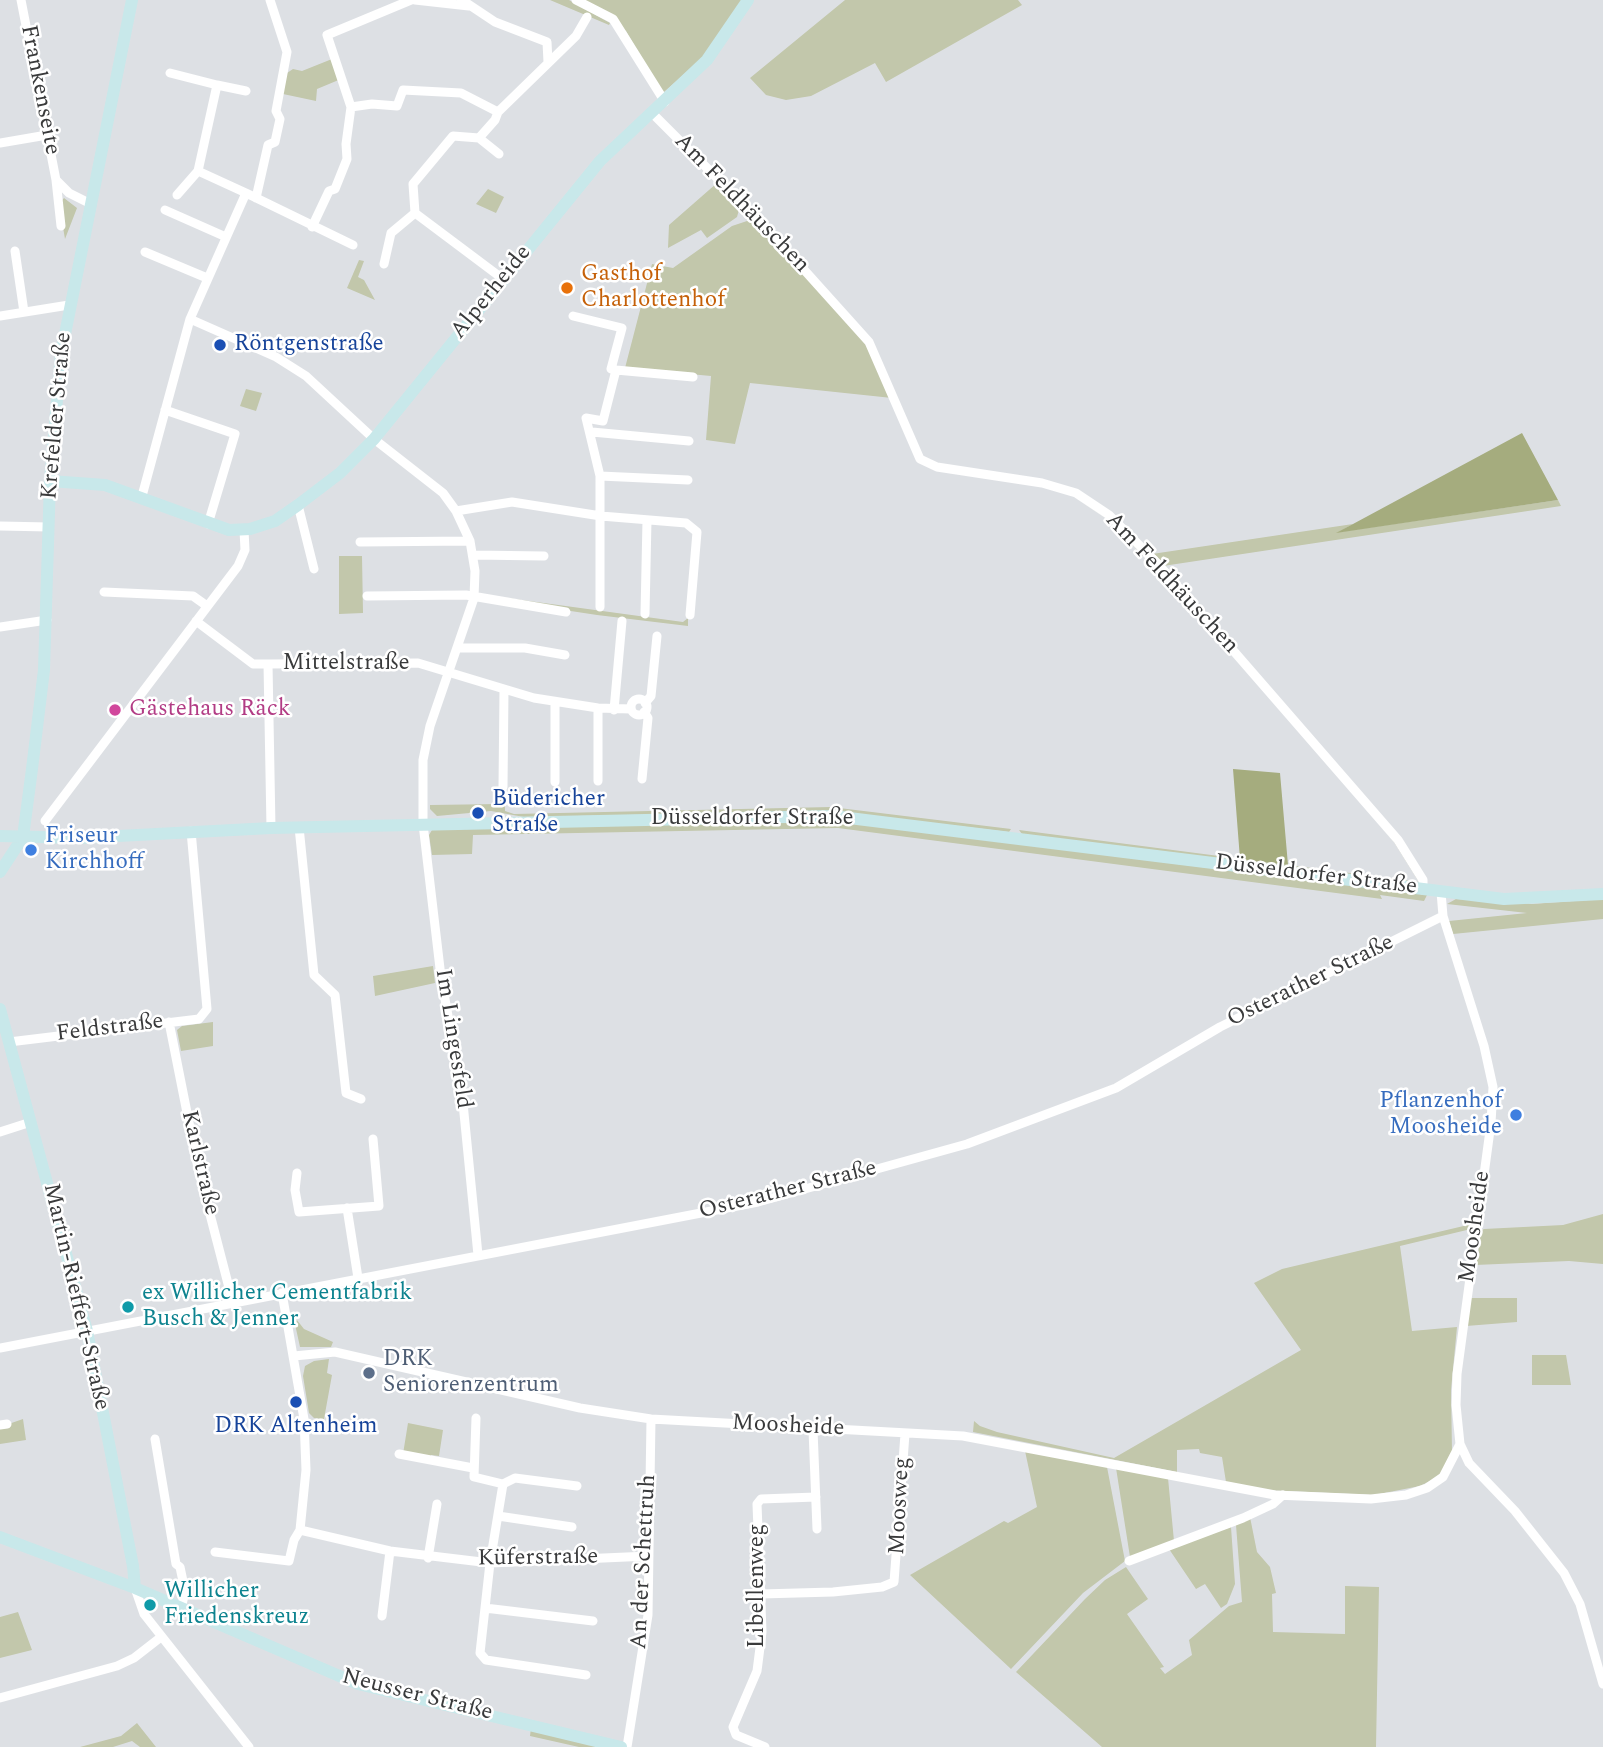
<!DOCTYPE html>
<meta charset="utf-8">
<style>
body{margin:0}
canvas{display:block;background:#dde0e4}
</style>
<canvas width="1603" height="1747"></canvas>
<script>
const g = document.querySelector('canvas').getContext('2d');
g.lineJoin = 'round';
function fill(path, color) {
  g.fillStyle = color;
  g.fill(path, 'evenodd');
}
function shape(rows) {
  const path = new Path2D();
  for (const r of rows) {
    if (r.length === 3) {
      path.moveTo(r[0] + r[2], r[1]);
      path.arc(r[0], r[1], r[2], 0, 2 * Math.PI);
      continue;
    }
    path.moveTo(r[0], r[1]);
    for (let i = 2; i < r.length; i += 2) path.lineTo(r[i], r[i + 1]);
  }
  return path;
}
function trace(path, color, width, dash) {
  g.strokeStyle = color;
  g.lineWidth = width;
  g.lineCap = dash ? 'butt' : 'round';
  g.setLineDash(dash || []);
  g.stroke(path);
}
function drawText(font, color, halo, rows, align = 'center') {
  g.font = font + ' Spectral,serif';
  g.lineWidth = 5;
  g.setLineDash([]);
  g.textBaseline = 'middle';
  g.strokeStyle = halo;
  g.fillStyle = color;
  for (const [text, x, y, turn = 0] of rows) {
    g.save();
    g.translate(x, y);
    g.rotate((+turn || 0) * Math.PI / 180);
    g.textAlign = isNaN(turn) ? turn : align;
    if (halo) g.strokeText(text, 0, 0);
    g.fillText(text, 0, 0);
    g.restore();
  }
}
const green = shape([
 [550,0,569,0,610,23,609,25],
 [581,0,745,0,711,50,664,92,660,90,626,31],
 [845,0,1018,0,1022,5,886,82,875,63,811,96,786,100,766,95,750,78],
 [332,59,341,79,317,89,316,101,283,94,287,73,293,69,302,71],
 [717,183,740,206,737,217,707,238,701,230,668,248,669,225],
 [488,189,504,197,496,213,476,204],
 [64,198,77,208,65,239,59,204],
 [753,219,867,344,892,398,750,383,735,444,706,440,711,376,625,368,652,264,673,268,732,226],
 [359,260,364,261,358,277,364,280,375,300,347,288],
 [246,389,262,393,256,411,240,406],
 [1075,497,1107,517,1186,598,1396,842,1416,873,1419,883,1022,834,1019,830,1419,882,1394,842,1341,778,1164,577,1106,518],
 [1558,500,1561,506,1163,566,1152,554,1353,524,1339,532],
 [339,556,362,556,363,613,339,614],
 [485,595,683,622,688,618,688,626,597,615,485,598],
 [501,787,505,787,505,811,514,814,831,807,1011,829,1009,832,830,811,524,817,491,811,437,816,430,809,430,805,499,804],
 [824,820,1427,895,1424,901,1380,895,1382,899,838,828,473,835,472,854,432,855,429,835,432,830],
 [1456,899,1532,904,1603,899,1603,919,1453,934,1449,921,1527,913,1447,904],
 [433,966,435,983,375,996,373,976],
 [213,1022,213,1046,181,1051,177,1030,182,1026],
 [1603,1214,1603,1264,1569,1261,1475,1265,1480,1231,1484,1229,1563,1225],
 [1472,1224,1471,1229,1400,1246,1412,1331,1457,1327,1451,1390,1452,1452,1447,1466,1436,1478,1420,1486,1374,1495,1265,1490,1226,1482,1222,1457,1200,1453,1199,1449,1177,1450,1177,1472,973,1432,974,1421,980,1426,997,1432,1114,1458,1301,1350,1254,1283,1282,1269],
 [1470,1298,1517,1298,1517,1322,1466,1326],
 [293,1315,304,1329,333,1342,331,1347,300,1347],
 [1532,1355,1566,1355,1571,1385,1532,1385],
 [329,1359,327,1373,332,1375,324,1419,314,1418,309,1413,303,1376,305,1366,314,1361],
 [23,1419,26,1440,0,1444,0,1427],
 [408,1423,443,1430,439,1456,431,1455,431,1458,403,1454],
 [1025,1451,1107,1467,1125,1561,1083,1593,1011,1669,910,1575,1004,1521,1008,1523,1037,1507],
 [1116,1468,1168,1478,1174,1541,1130,1557],
 [1250,1517,1257,1552,1270,1567,1276,1593,1272,1594,1273,1632,1345,1634,1345,1586,1379,1587,1376,1747,1102,1747,1016,1672,1085,1599,1105,1580,1126,1567,1148,1599,1127,1614,1164,1667,1160,1668,1165,1674,1192,1655,1189,1640,1229,1606,1242,1602,1236,1525],
 [1231,1527,1235,1584,1227,1604,1221,1608,1205,1584,1196,1589,1169,1549],
 [18,1612,32,1650,0,1658,0,1617],
 [137,1723,156,1747,140,1747,132,1741,113,1747,80,1747,121,1736],
 [531,1728,609,1747,579,1747,530,1736]
]);
const forest = shape([
 [1522,433,1558,500,1336,533,1353,524],
 [1233,769,1280,773,1288,865,1240,859]
]);
const street = shape([
 [21,0,56,180,69,193,89,203],
 [415,0,469,6],
 [462,0,495,22,547,42,548,62],
 [576,0,613,19,665,102],
 [170,73,217,85,198,171,246,193],
 [217,85,246,91],
 [351,107,372,104,397,106,403,90,461,93,498,112],
 [652,113,762,223,869,342,920,459,937,467,1042,483,1076,493,1109,515,1158,564,1398,840,1423,880,1423,890],
 [479,138,499,154],
 [0,143,47,135],
 [56,180,61,226],
 [177,195,198,171],
 [256,198,268,145,275,142,280,119,276,111,287,52,270,0],
 [165,210,226,237],
 [312,227,329,191,335,189,347,159,346,144,351,107,327,35,411,0],
 [15,251,24,312],
 [145,252,207,278],
 [384,264,391,233,415,213],
 [503,279,415,213,413,184,453,136,479,138,495,120,498,112,576,36,587,17],
 [0,316,69,305],
 [573,316,622,328,611,369,616,370],
 [190,319,276,357,306,376,374,439,443,493,456,511,470,541,475,571,474,598,430,726,423,760,423,824,441,977,462,1093,478,1255],
 [165,410,235,434,208,524],
 [592,432,689,441],
 [600,476,688,480],
 [142,496,190,319,246,193,353,245],
 [298,505,314,569],
 [456,511,512,502,601,516,686,523,697,532,690,615],
 [0,526,49,527],
 [360,542,470,541],
 [474,555,544,556],
 [104,592,193,596,207,606],
 [367,596,466,595,566,612],
 [600,607,600,476,586,418,603,421,616,370,693,377],
 [645,614,647,520],
 [196,621,253,664,268,664],
 [0,627,47,620],
 [459,648,525,648,565,655],
 [639,707,8],
 [645,703,651,696,657,636],
 [598,708,598,781],
 [614,710,622,621],
 [642,779,648,718,644,712],
 [555,782,555,702],
 [503,787,504,690],
 [45,821,238,566,245,550,244,530],
 [299,827,314,975,335,995,346,1093,361,1099],
 [271,828,268,664,418,663,534,698,598,708,631,709],
 [1441,892,1443,916,1484,1046,1493,1087,1491,1123,1457,1374,1456,1405,1460,1444,1469,1463,1515,1511,1564,1573,1580,1604,1603,1684],
 [169,1022,198,1168,233,1303],
 [9,1042,199,1019,207,1009,191,831],
 [0,1132,31,1122],
 [297,1173,295,1190,299,1212,379,1206,373,1139],
 [347,1208,358,1278],
 [282,1293,304,1419,306,1470,300,1530,390,1551,490,1563,649,1556],
 [0,1348,758,1202,967,1144,1116,1088,1220,1027,1443,916],
 [294,1356,335,1352,580,1408,651,1419,963,1436,1275,1495,1371,1499,1406,1495,1427,1488,1443,1477,1460,1444],
 [476,1418,474,1477,503,1484],
 [0,1425,7,1424],
 [813,1430,817,1529],
 [155,1439,176,1564,180,1567,185,1591,181,1609],
 [399,1454,473,1468],
 [577,1486,515,1478,503,1484,490,1563,480,1653,486,1660,586,1675],
 [498,1516,572,1527],
 [215,1552,289,1561,294,1540,300,1530],
 [428,1558,437,1504],
 [1129,1561,1243,1518,1273,1504,1283,1495],
 [135,1588,144,1614,249,1747],
 [761,1594,833,1592,882,1587,894,1582,905,1434],
 [485,1608,593,1621],
 [382,1616,390,1551],
 [0,1698,117,1666,134,1658,161,1637],
 [627,1747,648,1615,651,1419],
 [765,1747,736,1735,733,1727,757,1671,762,1632,757,1504,761,1499,816,1497]
]);
const secondary = shape([
 [50,481,105,485,229,530,250,529,275,521,298,505,340,473,374,439,600,161,707,60,748,0],
 [0,836,80,838,271,828,833,816,1504,899,1603,894],
 [0,872,23,837,32,769,44,670,50,481,61,354,132,0],
 [0,1009,87,1331,133,1566,135,1588],
 [0,1537,135,1588,358,1684,621,1747]
]);
const markers = [
 [567,288,7,"#e8710a"],
 [220,345,7,"#1a4fb4"],
 [115,710,7,"#d1479c"],
 [478,813,7,"#1a4fb4"],
 [31,850,7,"#3f7fe0"],
 [1516,1115,7,"#3f7fe0"],
 [128,1307,7,"#0f9aa8"],
 [369,1373,7,"#5c6f8a"],
 [296,1402,7,"#1a4fb4"],
 [150,1605,7,"#0f9aa8"]
];
const streetNames = [
 ["Frankenseite",39,90,79],
 ["Am Feldhäuschen",741,204,46],
 ["Alperheide",492,293,-51],
 ["Krefelder Straße",58,416,-85],
 ["Am Feldhäuschen",1171,584,47],
 ["Mittelstraße",346,664],
 ["Düsseldorfer Straße",752,819],
 ["Düsseldorfer Straße",1316,876,7],
 ["Osterather Straße",1311,982,-26],
 ["Feldstraße",110,1029,-7],
 ["Im Lingesfeld",452,1039,81],
 ["Karlstraße",199,1163,77],
 ["Osterather Straße",788,1191,-14],
 ["Moosheide",1476,1227,-82],
 ["Martin-Rieffert-Straße",75,1297,77],
 ["Moosheide",788,1427,3],
 ["Moosweg",901,1506,-87],
 ["Küferstraße",538,1559,-1],
 ["An der Schettruh",645,1562,-87],
 ["Libellenweg",758,1586,-90],
 ["Neusser Straße",417,1696,14]
];
const foodNames = [
 ["Gasthof",581,275],
 ["Charlottenhof",581,301]
];
const transitNames = [
 ["Röntgenstraße",234,345],
 ["Büdericher",492,800],
 ["Straße",492,826],
 ["DRK Altenheim",296,1427,"center"]
];
const hotelNames = [
 ["Gästehaus Räck",129,710]
];
const shopNames = [
 ["Friseur",45,837],
 ["Kirchhoff",45,863],
 ["Pflanzenhof",1502,1102,"right"],
 ["Moosheide",1502,1128,"right"]
];
const cultureNames = [
 ["ex Willicher Cementfabrik",142,1294],
 ["Busch & Jenner",142,1320],
 ["Willicher",164,1592],
 ["Friedenskreuz",164,1618]
];
const serviceNames = [
 ["DRK",383,1360],
 ["Seniorenzentrum",383,1386]
];
fill(green, '#c2c7ab');
fill(forest, '#a5ac7e');
trace(street, '#fff', 9);
trace(secondary, '#c8e8ea', 12);
for (const [x, y, r, color] of markers) {
  const dot = new Path2D();
  dot.arc(x, y, r, 0, 2 * Math.PI);
  g.fillStyle = color;
  g.fill(dot);
  trace(dot, '#fff', 2.5);
}
drawText('23px', '#393a3b', '#fff', streetNames);
drawText('23px', '#c56008', '#fff', foodNames, 'left');
drawText('23px', '#164399', '#fff', transitNames, 'left');
drawText('23px', '#b23c85', '#fff', hotelNames, 'left');
drawText('23px', '#366cbe', '#fff', shopNames, 'left');
drawText('23px', '#0d838f', '#fff', cultureNames, 'left');
drawText('23px', '#4e5e75', '#fff', serviceNames, 'left');
</script>
